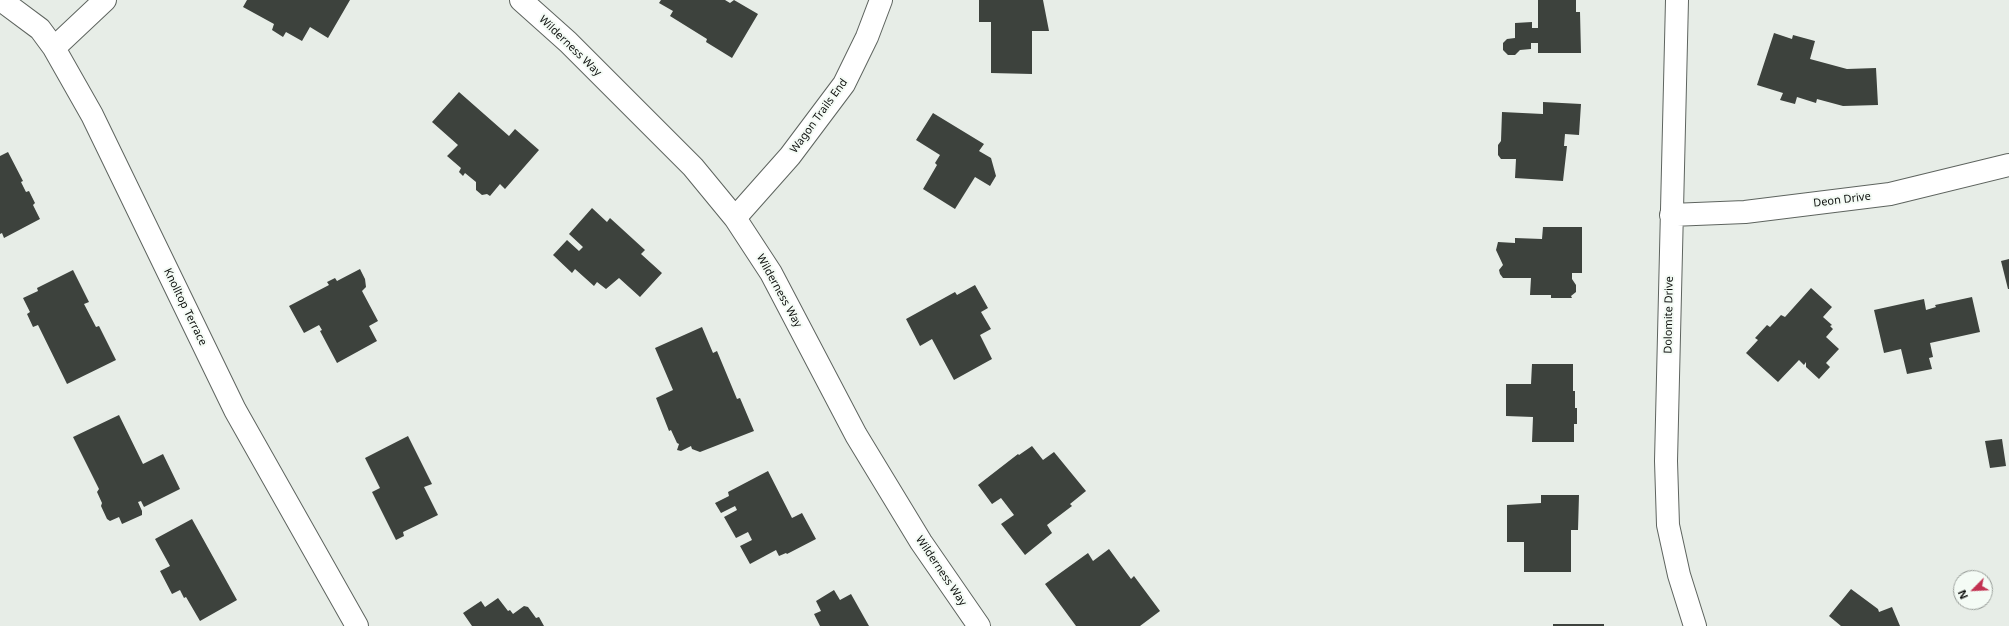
<!DOCTYPE html>
<style>
body{margin:0}
#map{position:relative;width:2009px;height:626px;overflow:hidden;background:#e7ede7;font-family:"Noto Sans",sans-serif}
canvas{display:block}
.north{position:absolute;left:1953px;top:570px;width:40px;height:40px;box-sizing:border-box;background:#f4fbf5;border:1px solid #989d99;border-radius:50%;rotate:246deg;font-size:11px;font-weight:700;line-height:16px;text-align:center;color:#0f110f}
.north::after{content:'';display:block;margin:auto;width:14px;height:18px;background:#c23251;clip-path:polygon(50% 0,100% 100%,50% 72%,0 100%)}
</style>
<div id="map">
<canvas width="2009" height="626"></canvas>
<div class="north">N</div>
</div>
<script>
const g = document.querySelector('canvas').getContext('2d');
g.lineJoin = 'round';
function fill(path, color) {
  g.fillStyle = color;
  g.fill(path, 'evenodd');
}
function shape(rows) {
  const path = new Path2D();
  for (const r of rows) {
    path.moveTo(r[0], r[1]);
    for (let i = 2; i < r.length; i += 2) path.lineTo(r[i], r[i + 1]);
  }
  return path;
}
function trace(path, color, width, dash) {
  g.strokeStyle = color;
  g.lineWidth = width;
  g.lineCap = dash ? 'butt' : 'round';
  g.setLineDash(dash || []);
  g.stroke(path);
}
function drawText(font, color, halo, rows, align = 'center') {
  g.font = font + ' "Noto Sans",sans-serif';
  g.lineWidth = 4;
  g.setLineDash([]);
  g.textBaseline = 'middle';
  g.strokeStyle = halo;
  g.fillStyle = color;
  for (const [text, x, y, turn = 0] of rows) {
    g.save();
    g.translate(x, y);
    g.rotate((+turn || 0) * Math.PI / 180);
    g.textAlign = isNaN(turn) ? turn : align;
    if (halo) g.strokeText(text, 0, 0);
    g.fillText(text, 0, 0);
    g.restore();
  }
}
const building = shape([
 [247,0,350,0,328,38,310,27,302,41,286,32,283,37,272,30,274,24,243,7],
 [661,0,725,0,730,3,734,0,758,14,732,58,706,42,707,39,670,16,673,11,659,3],
 [979,0,1043,0,1049,31,1032,31,1032,74,991,73,991,22,979,22],
 [1538,0,1576,0,1576,12,1580,12,1581,53,1538,53,1538,43,1531,43,1531,49,1520,50,1515,55,1508,55,1503,50,1503,43,1507,39,1515,38,1515,23,1532,22,1532,28,1538,28],
 [1774,33,1792,39,1793,35,1815,41,1810,59,1847,69,1876,68,1878,105,1843,106,1817,99,1816,103,1797,97,1795,104,1780,100,1783,93,1757,85],
 [459,92,509,136,515,129,539,150,505,189,500,184,490,196,487,194,482,195,476,190,476,182,465,173,463,176,459,172,461,168,447,156,458,145,432,122],
 [1543,102,1581,104,1579,135,1565,134,1564,146,1567,146,1563,181,1515,178,1516,159,1501,159,1498,155,1498,145,1501,141,1502,112,1543,114],
 [933,113,984,144,979,151,991,158,996,176,990,186,975,177,955,209,923,189,937,165,935,163,940,155,916,140],
 [8,152,23,181,21,182,26,192,29,191,35,203,33,205,40,219,4,238,2,233,0,234,0,156],
 [592,208,607,222,610,218,645,250,641,254,662,273,640,297,619,278,606,289,597,282,594,286,575,269,572,273,553,255,567,240,579,251,583,247,569,234],
 [1543,227,1582,227,1582,273,1572,273,1572,279,1576,285,1576,292,1571,296,1572,298,1551,298,1551,295,1530,295,1531,278,1503,278,1500,274,1499,270,1503,265,1496,250,1498,242,1515,243,1515,238,1542,239],
 [2009,259,2009,289,2008,289,2001,261],
 [360,269,365,279,366,287,362,291,378,321,369,326,377,341,337,363,320,331,322,330,319,325,304,333,289,306,329,285,327,282,335,278,337,281],
 [73,270,89,302,84,304,96,327,99,326,116,360,67,384,38,325,33,327,27,314,30,312,23,298,38,291,37,288],
 [975,285,988,308,981,312,991,329,980,335,992,359,954,380,932,339,920,346,906,319,955,292,957,295],
 [1811,288,1832,307,1823,317,1832,325,1830,326,1833,329,1826,337,1839,349,1826,363,1830,367,1819,379,1806,367,1806,362,1804,365,1799,360,1778,382,1746,353,1758,340,1755,338,1767,325,1770,327,1781,315,1785,317],
 [1972,297,1980,332,1930,343,1933,357,1929,358,1932,369,1907,374,1901,349,1884,353,1874,310,1924,299,1926,310,1936,307,1935,305],
 [702,327,713,353,717,351,737,399,740,398,754,431,700,452,692,449,691,446,681,451,677,450,679,444,677,443,671,430,669,431,656,398,673,390,655,348],
 [1532,364,1573,364,1573,391,1575,391,1575,408,1577,408,1577,424,1574,424,1574,442,1532,442,1533,417,1506,416,1506,384,1531,384],
 [119,415,143,464,163,454,180,489,144,507,141,501,138,502,142,511,142,515,122,524,119,517,110,521,107,519,101,506,102,503,97,492,99,489,73,437],
 [408,436,432,484,424,487,438,515,403,532,404,536,396,540,372,492,380,488,365,458],
 [2002,439,2006,466,1990,468,1985,441],
 [1032,446,1043,460,1054,452,1086,491,1070,504,1072,506,1047,525,1052,533,1025,555,1001,524,1014,515,1001,498,992,504,978,485,1018,454,1019,455],
 [768,471,792,518,802,513,816,539,787,554,786,553,779,556,776,550,750,564,740,546,752,540,748,532,736,538,724,517,737,510,735,506,721,513,715,503,729,496,728,492],
 [1541,495,1579,495,1578,530,1571,530,1571,572,1524,572,1524,542,1507,542,1507,505,1541,503],
 [192,519,237,600,200,621,186,597,184,598,180,590,172,594,160,571,170,566,155,539],
 [1109,549,1131,579,1134,576,1160,611,1140,626,1076,626,1045,584,1088,553,1093,561],
 [1851,589,1878,609,1879,612,1892,607,1900,626,1841,626,1829,616],
 [834,590,840,600,851,594,869,626,820,626,814,614,821,611,816,601],
 [498,598,508,611,510,610,513,614,524,606,528,607,536,618,539,617,544,626,472,626,463,613,481,601,485,607],
 [1553,624,1604,624,1604,626,1553,626]
]);
const minor = shape([
 [1,0,40,29,54,48,92,115,235,410,357,626],
 [521,0,568,42,693,167,735,218,771,273,856,435,921,542,979,626],
 [1677,0,1666,461,1668,525,1679,575,1695,626],
 [54,48,105,0],
 [1671,215,1745,212,1890,194,2009,165],
 [735,218,790,156,844,84,867,37,881,0]
]);
const streetNames = [
 ["Wilderness Way",570,46,44],
 ["Wagon Trails End",819,116,-54],
 ["Deon Drive",1842,200,-7],
 ["Wilderness Way",779,291,61],
 ["Knolltop Terrace",185,307,64],
 ["Dolomite Drive",1669,315,-89],
 ["Wilderness Way",941,571,56]
];
fill(building, '#3d423d');
trace(minor, '#5e645f', 24);
trace(minor, '#fff', 22);
drawText('11px', '#0f110f', '#f4fbf5', streetNames);
</script>
